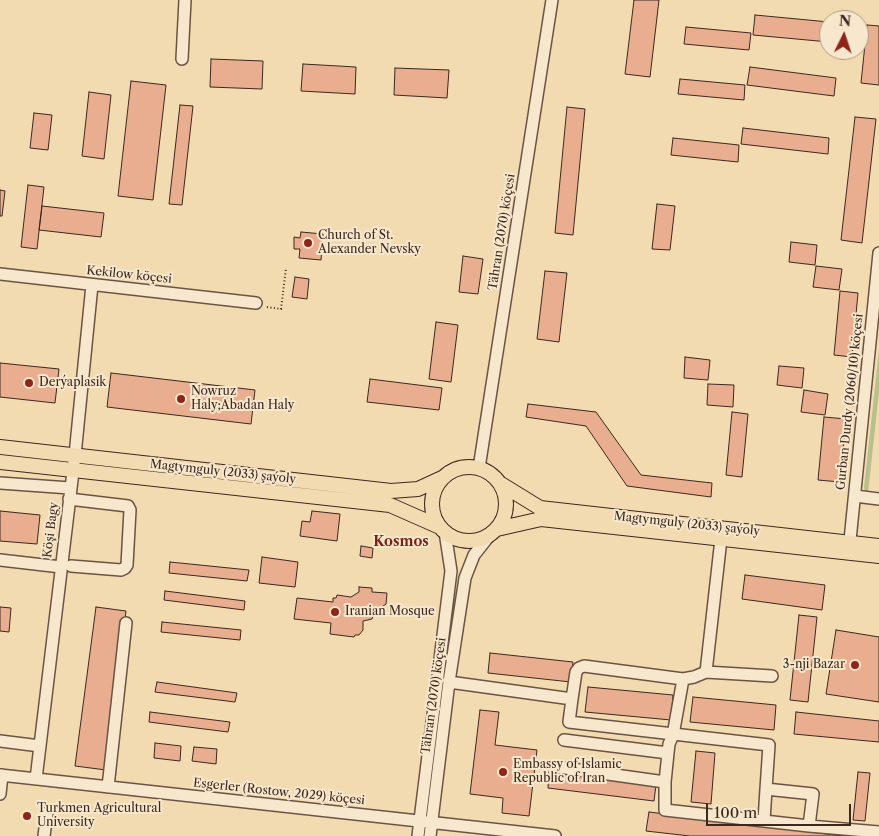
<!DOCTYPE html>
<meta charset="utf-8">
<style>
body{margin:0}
#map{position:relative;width:879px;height:836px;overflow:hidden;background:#f2dab1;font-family:"Libre Caslon Text",serif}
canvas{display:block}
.north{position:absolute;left:819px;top:10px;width:50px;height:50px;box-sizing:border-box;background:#f7e7cc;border:1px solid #ad9b87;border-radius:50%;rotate:4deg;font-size:14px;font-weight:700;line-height:20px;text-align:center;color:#3d281f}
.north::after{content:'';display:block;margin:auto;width:18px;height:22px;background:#8f2418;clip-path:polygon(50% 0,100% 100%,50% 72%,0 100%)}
.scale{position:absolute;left:706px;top:804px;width:145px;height:22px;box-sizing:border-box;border:2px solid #3d281f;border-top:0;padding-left:6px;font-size:15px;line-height:18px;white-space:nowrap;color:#3d281f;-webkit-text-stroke:4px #f7e7cc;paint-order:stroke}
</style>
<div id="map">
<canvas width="879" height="836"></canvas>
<div class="north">N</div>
<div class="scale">100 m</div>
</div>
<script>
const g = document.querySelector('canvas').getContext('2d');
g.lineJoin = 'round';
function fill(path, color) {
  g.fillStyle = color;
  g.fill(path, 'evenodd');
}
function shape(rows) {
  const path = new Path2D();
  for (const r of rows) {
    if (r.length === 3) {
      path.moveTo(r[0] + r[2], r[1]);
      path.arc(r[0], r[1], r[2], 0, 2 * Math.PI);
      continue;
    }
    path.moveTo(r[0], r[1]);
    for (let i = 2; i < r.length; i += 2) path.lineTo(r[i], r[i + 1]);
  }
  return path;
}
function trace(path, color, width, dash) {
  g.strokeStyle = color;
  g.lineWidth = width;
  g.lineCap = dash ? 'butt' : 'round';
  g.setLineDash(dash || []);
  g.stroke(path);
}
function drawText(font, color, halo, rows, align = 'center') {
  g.font = font + ' "Libre Caslon Text",serif';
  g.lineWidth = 4;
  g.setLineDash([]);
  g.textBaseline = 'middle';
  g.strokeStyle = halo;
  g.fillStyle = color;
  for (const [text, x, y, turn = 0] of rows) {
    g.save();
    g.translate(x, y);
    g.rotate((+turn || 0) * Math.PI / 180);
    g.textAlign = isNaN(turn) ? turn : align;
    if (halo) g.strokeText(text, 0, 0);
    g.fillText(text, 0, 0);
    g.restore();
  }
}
const green = shape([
 [879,350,879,392,868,493,865,491,864,488]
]);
const building = shape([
 [634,0,659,0,650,77,625,74,634,0],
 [755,15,829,22,829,42,753,35,755,15],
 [867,25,879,26,879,85,861,83,867,25],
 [686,27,751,33,749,50,684,44,686,27],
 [211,59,263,61,262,89,210,87,211,59],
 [303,64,356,67,355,94,301,91,303,64],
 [750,67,836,78,834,96,747,85,750,67],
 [395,68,449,70,447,98,394,95,395,68],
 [680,79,745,85,744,100,678,94,680,79],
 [131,81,166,85,153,200,118,196,131,81],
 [89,92,111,95,104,159,82,156,89,92],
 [180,105,193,106,182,205,169,204,180,105],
 [567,107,585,109,573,235,555,233,567,107],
 [34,113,52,115,48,150,30,148,34,113],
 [855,117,876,119,862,243,841,240,855,117],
 [743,128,829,138,828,154,741,144,743,128],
 [673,138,739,145,738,162,671,155,673,138],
 [28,185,44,187,37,249,21,247,28,185],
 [0,190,5,191,2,216,0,216,0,190],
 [657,204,675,206,670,250,652,249,657,204],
 [42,206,104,213,101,237,39,230,42,206],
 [301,232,323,234,321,260,299,258,300,249,294,249,294,237,300,238,301,232],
 [791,242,817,245,815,265,789,262,791,242],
 [463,256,483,259,478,294,459,292,463,256],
 [816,266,842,269,839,290,813,287,816,266],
 [545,271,567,273,559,342,537,339,545,271],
 [295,277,309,279,307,299,292,297,295,277],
 [840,291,858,293,852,357,834,355,840,291],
 [436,322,458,325,451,382,429,379,436,322],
 [685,357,710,360,708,380,684,378,685,357],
 [0,363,59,369,55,403,0,397,0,363],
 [779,366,804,368,802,388,777,385,779,366],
 [111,373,255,390,251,424,107,407,111,373],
 [370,379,442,388,439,410,367,402,370,379],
 [708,384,734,385,733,407,707,405,708,384],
 [804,390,828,394,825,415,801,412,804,390],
 [528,404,596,412,641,475,712,483,711,497,627,486,586,426,526,417,528,404],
 [732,412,748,414,742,477,726,475,732,412],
 [824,417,846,419,840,482,818,480,824,417],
 [0,511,40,515,37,544,0,541,0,511],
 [312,511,340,514,337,541,300,536,302,521,310,522,312,511],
 [361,546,373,548,372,558,360,556,361,546],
 [262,557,298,562,295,587,259,583,262,557],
 [170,562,249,570,247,581,169,573,170,562],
 [745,575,825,585,822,610,742,599,745,575],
 [359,587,372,588,372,592,387,593,386,604,379,609,375,609,372,619,363,621,363,630,359,635,355,635,354,637,330,634,331,623,294,619,297,598,333,602,333,598,336,598,337,595,351,597,359,592,359,587],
 [165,591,245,601,244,610,164,600,165,591],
 [0,607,11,608,9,632,0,631,0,607],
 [96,607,126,611,106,770,75,766,96,607],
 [799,615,817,617,808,702,790,700,799,615],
 [162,622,241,630,240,640,161,632,162,622],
 [836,630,879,637,879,702,826,694,836,630],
 [490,653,573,662,571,682,488,673,490,653],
 [157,682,237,693,235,702,155,692,157,682],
 [588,687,673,695,671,720,585,712,588,687],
 [693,697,776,705,774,730,690,722,693,697],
 [480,710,499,712,495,745,537,750,529,816,502,813,503,798,470,794,480,710],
 [150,712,230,722,228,732,149,722,150,712],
 [796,712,879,721,879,742,794,734,796,712],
 [155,743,181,746,180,761,154,758,155,743],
 [194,747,217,749,216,764,192,761,194,747],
 [696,751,715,753,711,804,691,802,696,751],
 [549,772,656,785,654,801,548,788,549,772],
 [858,772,870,773,865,821,853,820,858,772],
 [649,812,843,836,690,836,646,831,649,812]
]);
const path = shape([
 [267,307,281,309,286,268]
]);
const minor = shape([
 [182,59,185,0],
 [0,274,256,303],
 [479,468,552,0],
 [0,483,70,488],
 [855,496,879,499],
 [69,499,128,506,130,510,127,565,125,568,121,570,71,566],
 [721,539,706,672,694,677,683,679,673,735,669,744,668,753,665,782,665,810,809,826,879,832],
 [849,550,879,253],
 [0,560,61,567],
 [706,672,772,676],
 [449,682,572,699,569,722,769,745,766,789,813,794,809,826],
 [572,699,576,672,579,668,584,666,683,679],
 [564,740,668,753],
 [0,741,40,746],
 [558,767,665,782],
 [0,775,555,836],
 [36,779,75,455,92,285],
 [108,787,126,623],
 [0,794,2,775],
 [764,821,766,789],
 [44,836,47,813],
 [418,836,451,571,445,532],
 [430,836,449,682,465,578,474,555,489,536]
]);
const major = shape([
 [0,447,391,491,418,489,444,477],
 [0,462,390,505,440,527],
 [469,504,37],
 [501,484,540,508,879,546],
 [497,529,541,519,879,556]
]);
const markers = [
 [308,243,5,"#8f2418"],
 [29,383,5,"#8f2418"],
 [181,399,5,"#8f2418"],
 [335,612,5,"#8f2418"],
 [855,665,5,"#8f2418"],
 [503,772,5,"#8f2418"],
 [27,816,5,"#8f2418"]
];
const streetNames = [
 ["Tähran (2070) köçesi",502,232,-81],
 ["Kekilow köçesi",129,275,6],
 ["Gurban Durdy (2060/10) köçesi",850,402,-84],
 ["Magtymguly (2033) şaýoly",223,472,6],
 ["Magtymguly (2033) şaýoly",687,524,6],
 ["Köşi Bagy",51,530,-83],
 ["Tähran (2070) köçesi",434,696,-82],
 ["Esgerler (Rostow, 2029) köçesi",279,792,6]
];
const poiNames = [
 ["Church of St.",318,236],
 ["Alexander Nevsky",318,250],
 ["Derýaplasik",39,383],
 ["Nowruz",191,392],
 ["Haly;Abadan Haly",191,406],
 ["Iranian Mosque",345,612],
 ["3-nji Bazar",845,665,"right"],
 ["Embassy of Islamic",513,765],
 ["Republic of Iran",513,779],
 ["Turkmen Agricultural",37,809],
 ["University",37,823]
];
const neighbourhoodNames = [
 ["Kosmos",401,542]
];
fill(green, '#bac08c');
fill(building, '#e8ae8f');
trace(building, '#3d281f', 1);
trace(minor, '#6a5444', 14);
trace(major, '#3d281f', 16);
trace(path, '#3d281f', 2, [1, 2.5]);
trace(minor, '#f7e7cc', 11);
trace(major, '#f2dab1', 14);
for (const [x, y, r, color] of markers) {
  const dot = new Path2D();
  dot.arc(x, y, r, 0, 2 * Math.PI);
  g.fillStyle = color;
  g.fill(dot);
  trace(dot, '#f7e7cc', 2);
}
drawText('12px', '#3d281f', '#f7e7cc', streetNames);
drawText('12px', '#3d281f', '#f7e7cc', poiNames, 'left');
drawText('bold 14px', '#7a1f14', '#f7e7cc', neighbourhoodNames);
</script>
